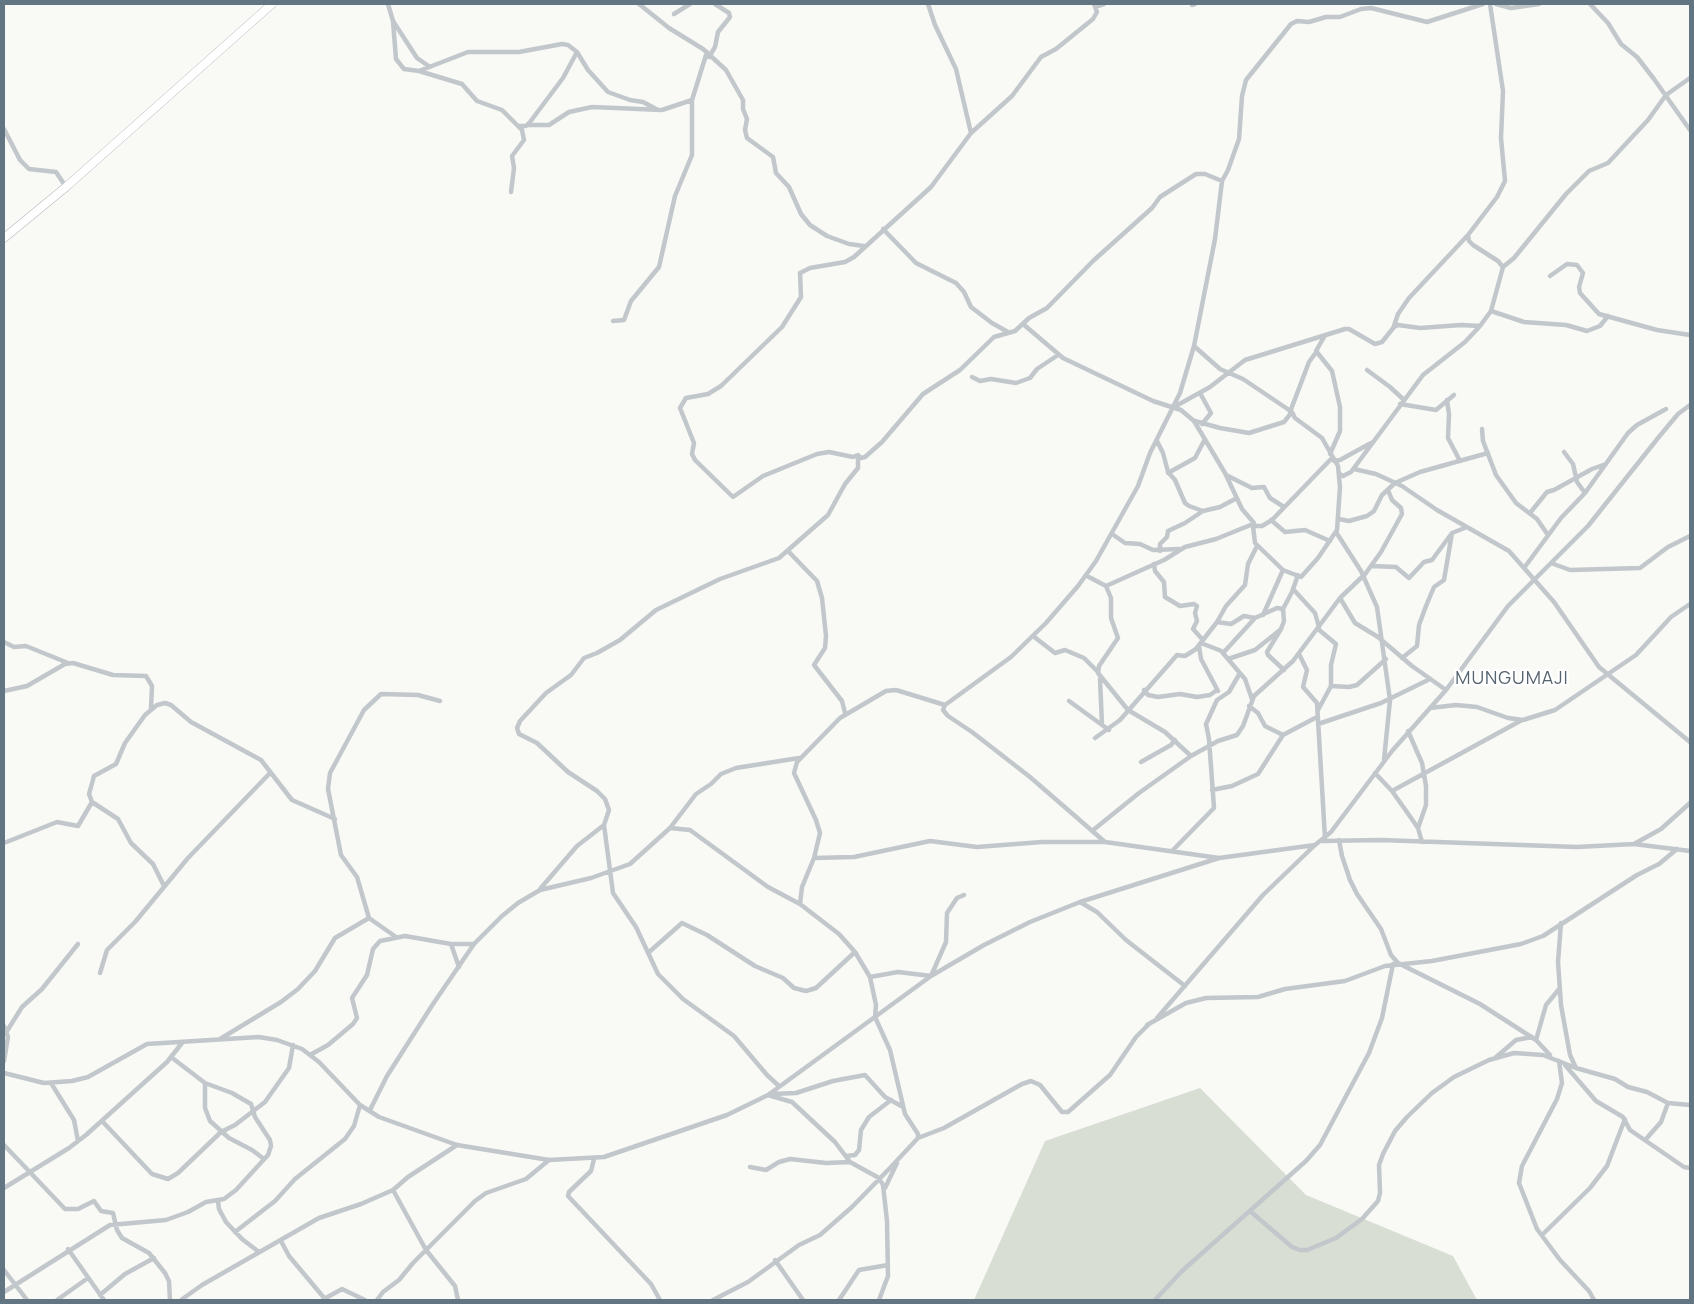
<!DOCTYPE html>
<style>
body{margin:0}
#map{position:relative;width:1694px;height:1304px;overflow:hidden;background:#f9f9f6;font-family:Manrope,sans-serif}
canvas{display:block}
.frame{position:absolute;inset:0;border:5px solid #627583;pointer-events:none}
</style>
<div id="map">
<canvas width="1694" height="1304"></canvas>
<div class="frame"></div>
</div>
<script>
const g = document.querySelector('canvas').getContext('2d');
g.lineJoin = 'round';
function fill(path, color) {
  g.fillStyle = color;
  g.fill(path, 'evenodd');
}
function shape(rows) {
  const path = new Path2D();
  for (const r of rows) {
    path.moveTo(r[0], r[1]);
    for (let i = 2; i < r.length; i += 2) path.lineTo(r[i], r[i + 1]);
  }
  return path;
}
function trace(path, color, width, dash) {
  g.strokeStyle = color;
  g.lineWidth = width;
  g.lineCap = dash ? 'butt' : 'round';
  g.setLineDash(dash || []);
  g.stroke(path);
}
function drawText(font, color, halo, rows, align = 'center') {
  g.font = font + ' Manrope,sans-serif';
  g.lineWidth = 5;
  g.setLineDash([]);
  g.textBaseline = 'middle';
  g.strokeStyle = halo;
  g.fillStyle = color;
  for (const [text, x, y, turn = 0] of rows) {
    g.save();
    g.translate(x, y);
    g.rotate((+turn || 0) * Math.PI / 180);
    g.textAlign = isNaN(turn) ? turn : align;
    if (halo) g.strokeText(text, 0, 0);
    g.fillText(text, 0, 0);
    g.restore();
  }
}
const green = shape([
 [1200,1088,1306,1195,1453,1256,1477,1300,974,1300,1045,1141]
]);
const street = shape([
 [388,4,393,21,396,59,404,69,419,71,468,52,519,52,562,44,568,45,577,52,588,70,608,92,630,100,643,102,658,110],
 [639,4,669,28,703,49,726,70,743,100,743,109,747,119,745,130,747,138,773,157,776,173,789,187,801,214,810,225,827,236,849,244,864,246],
 [928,4,935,25,956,69,971,133],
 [1094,4,1097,12,1093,19,1056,49,1041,57,1012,96,971,133,931,187,854,257,845,262,810,268,800,273,801,297,782,327,721,386,708,394,686,398,680,408,694,443,692,454,695,460,733,497,763,476,817,454,829,452,853,457,858,455,861,458,865,457,882,442,923,394,960,370,994,337,1015,331,1029,318,1047,308,1093,261,1152,208,1160,197,1196,174,1205,174,1222,181,1215,239,1194,346,1180,393,1150,453,1138,486,1096,561,1078,586,1046,623,1011,657,945,705,943,710,948,716,972,732,1030,777,1105,842,1219,858],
 [1490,4,1503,91,1501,138,1505,181,1497,197,1468,235,1469,241,1473,245,1498,261,1503,267],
 [1496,4,1511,8,1539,4],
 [1590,4,1608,23,1621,44,1637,57,1654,79,1690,130],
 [1192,5,1195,4],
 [1095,7,1104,4],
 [674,14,690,4],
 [393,21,417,58,430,67],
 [709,57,715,47,718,32,730,17,729,13,715,4],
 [419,71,462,84,477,101,502,110,522,130,524,140,512,156,514,168,511,192],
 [528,125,549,125,569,112,592,107,662,110,692,100],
 [519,126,526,126,530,122,563,78,577,52],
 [4,129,20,160,29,169,56,172,66,187],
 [1222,181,1228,170,1239,139,1242,96,1246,80,1291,24,1297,21,1309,22,1326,17,1340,17,1361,9,1371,8,1427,22,1483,4],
 [883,229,916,263,956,283,964,292,971,307,992,323,1008,332],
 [1550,276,1567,264,1577,265,1583,273,1579,287,1580,293,1599,314,1657,330,1690,335],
 [1491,311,1524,322,1566,325,1587,331,1600,326,1608,316],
 [613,321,624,320,631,301,659,267,675,196,692,155,692,100,707,52],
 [1023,324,1063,358,1153,401,1181,410,1194,421,1225,473,1242,509,1254,523,1253,526,1255,543,1283,570,1301,577,1318,558,1337,530,1340,487,1338,466,1322,438,1295,418,1292,412,1243,379,1220,369,1194,346],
 [1394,326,1398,314,1409,298,1468,235],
 [1324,337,1316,351,1332,371,1340,407,1340,431,1330,454],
 [1367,370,1390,387,1403,399],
 [972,377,980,381,991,379,1016,383,1030,378,1037,369,1058,355],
 [1200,393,1211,413,1202,424],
 [1447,400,1449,414,1448,438,1460,461],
 [1400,404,1436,410,1454,395],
 [1174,407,1210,387,1245,360,1345,329,1349,329,1375,344,1382,342,1394,327,1398,325,1420,328,1461,325,1480,326],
 [1290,412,1309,362,1317,351],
 [1195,421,1220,428,1249,433,1284,422,1292,412],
 [1482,429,1483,441,1496,475,1516,503,1537,519,1548,535],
 [1157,441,1163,453,1168,472,1175,480,1185,503,1189,506,1203,511],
 [1564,452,1573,464,1577,482,1585,493],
 [1334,461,1340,460,1371,443],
 [1354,469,1376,474,1402,486,1437,510,1509,551,1554,602,1599,667,1690,742],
 [1168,473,1195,458,1205,439],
 [1340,474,1343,476,1351,472,1423,375,1465,342,1480,326,1491,311,1503,267,1514,258,1566,194,1589,171,1608,163,1648,120,1666,95,1690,78],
 [1226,475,1252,488,1264,487,1270,498,1284,507],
 [1530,513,1547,492,1554,490,1592,469,1606,464],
 [1339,519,1349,521,1367,516,1374,511,1382,495,1395,483,1420,472,1488,453],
 [1271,520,1285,532,1305,530,1330,541],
 [1253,526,1262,526,1272,520,1332,458],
 [1336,532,1361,571,1377,607,1390,700,1384,760],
 [1112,534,1125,543,1140,544,1153,550,1179,549],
 [788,551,817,581,822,598,826,636,825,648,814,665,842,701,845,713],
 [1160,551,1160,544,1167,537,1168,531,1185,523,1203,511,1220,507,1237,498],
 [1551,563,1570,570,1640,568,1668,547,1690,536],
 [1154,564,1155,571,1164,582,1165,597,1180,606,1194,604,1197,606,1195,613,1197,621,1193,629,1203,640],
 [1371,566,1396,567,1409,578,1424,562,1432,560,1452,533,1467,527],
 [1524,568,1561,518,1585,493,1628,433,1637,425,1666,409],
 [1087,576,1106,586,1164,560,1185,547,1216,539,1253,524],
 [1363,577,1381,552,1402,514,1401,508,1392,500,1388,490],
 [1106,586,1111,598,1111,618,1118,638,1099,666,1098,673,1128,710,1165,732,1191,756],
 [1293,589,1315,613,1319,627],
 [1340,598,1355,623,1378,637,1412,666,1446,690],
 [1263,615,1283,570],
 [1217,622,1226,606,1245,585,1248,564,1257,546],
 [1318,629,1336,644,1331,665,1331,686],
 [1033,636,1055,653,1065,650,1084,658,1097,671],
 [4,642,14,647,26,646,68,663],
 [1201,643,1224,652,1255,618],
 [1199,646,1201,659,1218,691],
 [1222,652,1245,679,1252,699],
 [1299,654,1307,670,1303,687,1317,703,1325,838],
 [1402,658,1417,646,1419,625,1426,606,1434,587,1444,580,1452,533],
 [1228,659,1255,650,1280,630],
 [1284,670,1268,655,1267,652,1281,629,1284,621,1283,609,1292,592,1298,575],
 [1100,679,1102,725],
 [1144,690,1148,695,1158,697,1180,694,1197,697,1210,695,1217,690],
 [4,691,27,686,65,664,73,663,113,675,146,676,152,686,151,709],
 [1069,701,1109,730],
 [1249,706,1258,713,1265,726,1283,735],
 [1430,708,1456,705,1477,707,1508,718,1523,720,1555,710,1636,655,1671,617,1690,604],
 [1318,710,1331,686,1349,687,1357,685,1386,659],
 [1318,724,1381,703,1430,679],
 [1408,731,1422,763,1426,786,1426,805,1418,828],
 [1095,738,1120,720,1177,655,1185,656,1196,649,1217,622,1231,624,1244,616,1255,618,1277,608,1283,609],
 [1141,762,1171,745,1175,740],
 [1375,773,1392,791,1409,815,1418,828,1422,842],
 [1212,790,1232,786,1258,774,1283,735,1317,717],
 [1392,791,1522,720],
 [604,825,613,893,636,927,658,974,683,999,734,1036,767,1075,779,1086],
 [670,828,696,794,711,784,721,774,736,768,799,758],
 [1092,831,1139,793,1191,756,1218,741,1237,735,1243,726,1254,696,1293,661,1340,598,1363,576],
 [1339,840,1342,856,1350,880,1357,894,1381,929,1391,955,1398,963,1480,1004,1536,1040],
 [1322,841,1381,840,1577,847,1634,844,1690,851],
 [4,843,57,822,78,826,92,802],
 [1634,844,1661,829,1690,803],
 [1173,850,1214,808,1209,739,1206,724,1217,700,1229,692,1240,673],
 [814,858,854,857,930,841,977,847,1042,842,1105,842],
 [164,886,153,864,131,843,118,819,92,802,89,794,94,776,116,764,125,743,145,715,157,705,165,703,171,705,191,722,261,760,292,800,335,819],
 [540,889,577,846,604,825,609,810,605,799,597,791,568,772,537,743,519,734,517,728,520,721,546,693,571,675,584,658,597,653,620,640,656,610,720,579,779,558,828,515,845,484,858,468,858,456],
 [1080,902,1097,912,1126,940,1185,986],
 [800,904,802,887,814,858,820,833,816,820,794,773,797,762,840,718,886,691,896,690,945,705],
 [1561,923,1558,962,1561,1005,1570,1055,1576,1068],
 [396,937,369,918,357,877,341,855,328,789,330,773,364,710,381,694,418,695,440,701],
 [451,944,459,967],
 [648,953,682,923,707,935,755,966,783,978,794,988,806,991,816,988,855,952],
 [100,973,107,950,135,922,188,858,270,773],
 [870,977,898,972,931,976,946,942,947,913,957,898,964,895],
 [1157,1018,1263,895,1315,845],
 [1147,1025,1186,1003,1206,998,1258,997,1285,989,1345,981,1385,966,1432,961,1521,944,1543,936,1637,875,1659,864,1677,849],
 [4,1026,8,1037,4,1061],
 [7,1031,22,1007,42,989,78,944],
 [220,1039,281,1002,298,989,315,971,335,938,369,918],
 [310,1055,328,1045,353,1024,357,1018,352,998,367,975,373,949,380,941,405,936,451,944,474,944],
 [1550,1055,1536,1040,1546,1005,1560,988],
 [1495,1058,1516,1040,1532,1037],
 [1559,1061,1562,1083,1557,1099,1522,1166,1519,1183,1537,1229,1560,1260,1589,1291,1594,1300],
 [1565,1065,1596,1101,1623,1117,1630,1130,1684,1167,1690,1168],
 [4,1073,44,1083,72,1081,88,1077,147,1044,259,1037,277,1040,302,1049,319,1062,360,1105,379,1117,457,1145,549,1160,604,1157,727,1115,768,1095,931,976,984,945,1030,922,1080,902,1219,858,1315,845,1331,832,1392,751,1446,690,1508,606,1588,526,1658,438,1678,414,1690,405],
 [51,1083,74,1120,78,1141],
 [205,1083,205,1108,210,1121,229,1138,252,1150,264,1159],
 [772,1094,796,1093,833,1081,865,1075,885,1097,903,1107],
 [768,1095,792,1102,835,1142,850,1162,879,1178,883,1185,887,1221,888,1276,879,1300],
 [370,1110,387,1076,433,1004,474,944,502,916,518,903,540,890,591,878,630,864,670,828,690,830,768,887,800,904,839,934,855,952,870,977,876,1005,875,1017,890,1050,905,1114,918,1134,918,1138,890,1168,852,1207,820,1235,799,1245,748,1282,713,1300],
 [102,1121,152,1174,168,1179,178,1173,221,1132,235,1125,265,1102,289,1068,293,1045],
 [918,1138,944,1128,1022,1084,1031,1081,1040,1085,1062,1112,1068,1112,1110,1075,1136,1037,1149,1024],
 [1646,1139,1661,1122,1668,1103],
 [4,1145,65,1209,78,1209,94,1201,101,1211,113,1213,117,1230,122,1238,149,1253,165,1273,169,1281,170,1300],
 [846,1156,855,1155,859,1150,861,1130,869,1117,891,1100],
 [594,1159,591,1171,569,1192,568,1196,651,1284,660,1300],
 [750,1167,766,1170,779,1162,790,1159,826,1163,850,1162],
 [4,1188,69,1148,86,1135,167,1062,182,1043],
 [885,1188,897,1163],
 [393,1190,426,1250,455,1286,458,1300],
 [218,1201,219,1209,226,1222,242,1239,259,1252],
 [1250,1211,1292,1247,1300,1250,1307,1250,1336,1238,1362,1219,1378,1201,1380,1193,1379,1165,1383,1154,1395,1131,1407,1117,1432,1093,1454,1077,1489,1060,1514,1053,1543,1055,1576,1068,1615,1079,1628,1087,1647,1092,1668,1103,1690,1105],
 [235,1232,275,1201,295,1179,345,1139,354,1126,360,1105],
 [1542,1235,1590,1188,1607,1166,1625,1119],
 [281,1241,289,1256,325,1299],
 [68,1249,104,1300],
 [775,1260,803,1300],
 [4,1270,27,1300],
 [4,1292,110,1225,166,1220,188,1212,206,1202,224,1199,236,1190,268,1155,271,1146,270,1140,255,1117,251,1104,232,1093,205,1083,171,1057],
 [100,1295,125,1274,154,1258],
 [324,1299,342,1289,365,1300],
 [57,1300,88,1278],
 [181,1300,202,1285,319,1218,361,1204,393,1190,408,1177,457,1145],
 [377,1300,383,1292,399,1280,413,1263,475,1201,486,1193,526,1179,549,1160],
 [839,1300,859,1270,888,1265],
 [1155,1300,1182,1271,1306,1161,1320,1145,1369,1053,1382,1018,1393,964]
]);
const highway = shape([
 [4,238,66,187,272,4]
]);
const quarterNames = [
 ["MUNGUMAJI",1512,679]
];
fill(green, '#d9ded5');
trace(highway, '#b5babd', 9);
trace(street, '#c2c7cb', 4.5);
trace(highway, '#fff', 8);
g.letterSpacing = '1px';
drawText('18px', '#55636e', '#fff', quarterNames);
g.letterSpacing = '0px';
</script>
